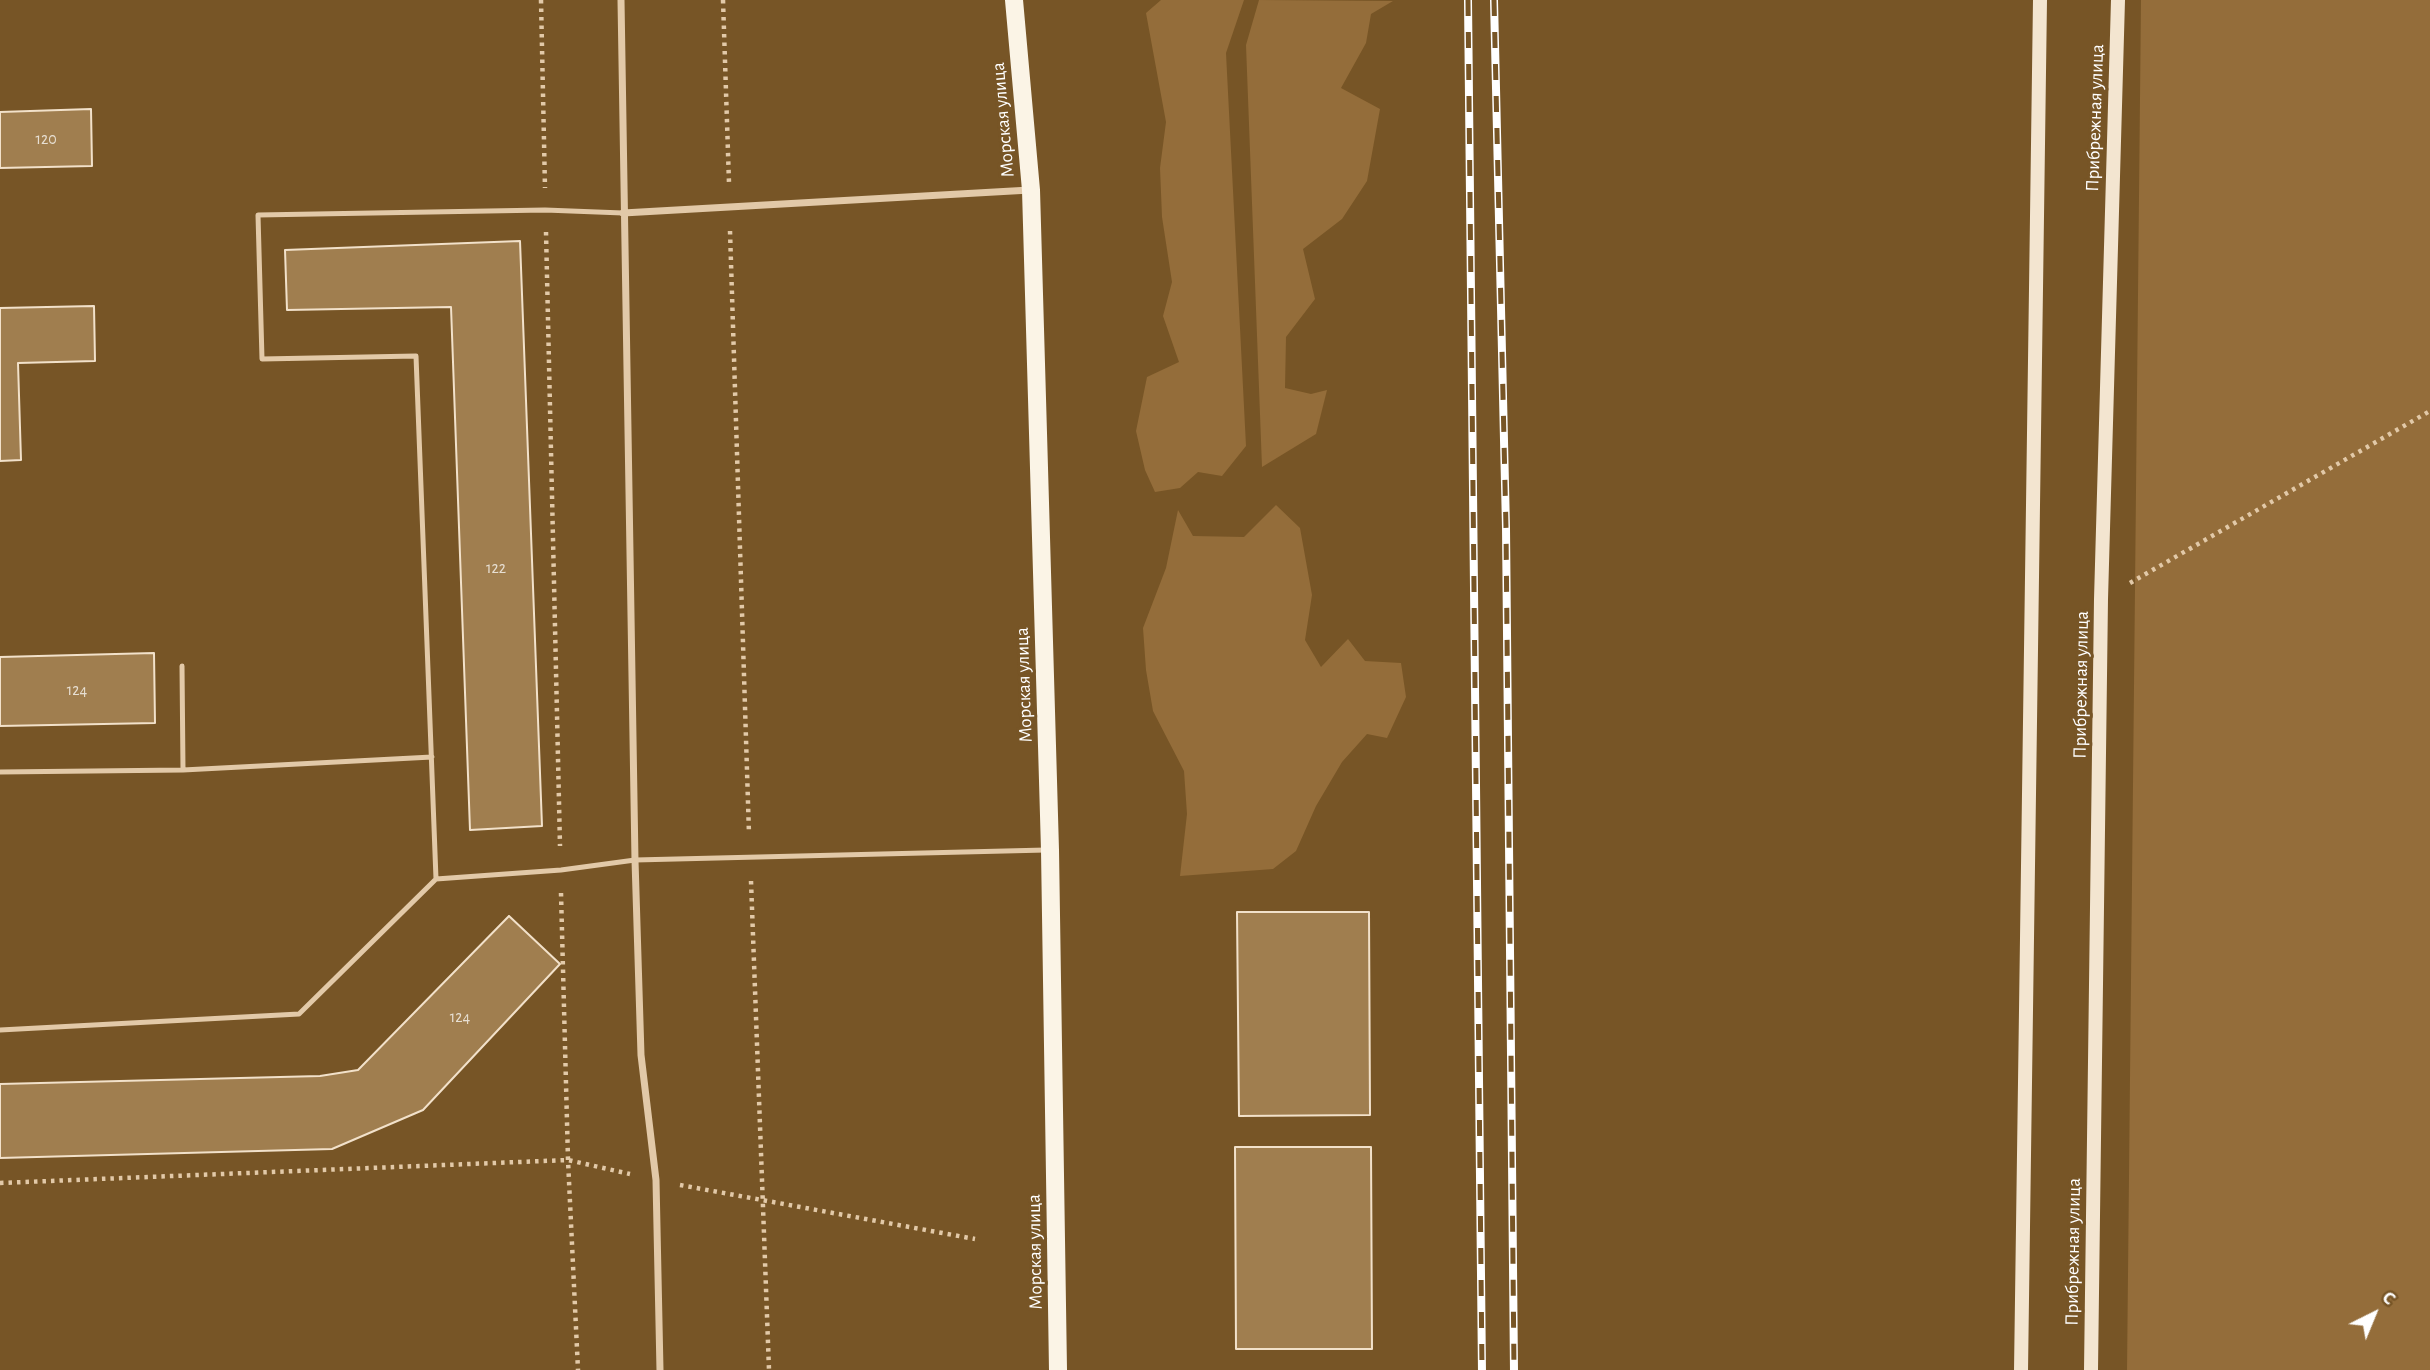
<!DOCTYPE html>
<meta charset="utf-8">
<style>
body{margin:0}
#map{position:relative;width:2430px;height:1370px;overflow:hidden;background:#775526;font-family:"Alegreya Sans",sans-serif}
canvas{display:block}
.north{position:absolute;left:2339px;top:1279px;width:70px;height:70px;-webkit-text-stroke:5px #775526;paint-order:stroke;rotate:43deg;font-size:19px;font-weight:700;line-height:28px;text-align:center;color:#fff}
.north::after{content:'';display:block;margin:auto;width:24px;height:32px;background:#fff;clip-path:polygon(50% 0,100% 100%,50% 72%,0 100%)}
</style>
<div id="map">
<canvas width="2430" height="1370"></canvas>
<div class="north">С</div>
</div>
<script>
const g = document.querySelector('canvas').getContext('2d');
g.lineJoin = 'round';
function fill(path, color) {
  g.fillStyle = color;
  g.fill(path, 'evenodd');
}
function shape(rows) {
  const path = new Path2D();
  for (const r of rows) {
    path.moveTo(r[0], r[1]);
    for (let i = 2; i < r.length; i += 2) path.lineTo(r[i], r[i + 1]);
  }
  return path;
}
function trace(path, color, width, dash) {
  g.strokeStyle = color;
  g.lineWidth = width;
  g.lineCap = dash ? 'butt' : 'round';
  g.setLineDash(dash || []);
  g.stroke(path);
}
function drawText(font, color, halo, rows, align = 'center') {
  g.font = font + ' "Alegreya Sans",sans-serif';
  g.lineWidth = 6;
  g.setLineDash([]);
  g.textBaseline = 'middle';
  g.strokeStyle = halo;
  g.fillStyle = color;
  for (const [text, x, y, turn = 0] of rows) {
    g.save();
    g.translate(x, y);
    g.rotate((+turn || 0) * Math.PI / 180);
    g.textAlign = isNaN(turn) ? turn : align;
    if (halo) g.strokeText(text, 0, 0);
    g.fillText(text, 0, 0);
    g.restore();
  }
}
const green = shape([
 [1161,0,1244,0,1226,53,1246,446,1222,476,1198,472,1180,488,1155,492,1145,470,1136,431,1147,377,1179,362,1163,316,1172,282,1162,217,1160,168,1166,122,1146,13],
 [1259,0,1393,1,1371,14,1366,43,1341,88,1380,109,1367,181,1342,219,1303,249,1315,299,1286,337,1285,388,1311,394,1327,390,1316,434,1262,467,1246,45],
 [2141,0,2430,0,2430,1370,2127,1370],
 [1276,505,1300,528,1312,595,1305,640,1321,667,1348,639,1365,661,1401,663,1406,697,1387,738,1367,734,1342,762,1316,806,1296,851,1273,869,1180,876,1187,814,1184,771,1153,711,1146,670,1143,628,1166,568,1178,510,1193,536,1244,537]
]);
const building = shape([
 [91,109,92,166,0,168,0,112,91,109],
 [520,241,542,826,470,830,451,307,287,310,285,250,520,241],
 [94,306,95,361,18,363,21,460,0,461,0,308,94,306],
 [154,653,155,723,0,726,0,657,154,653],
 [1237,912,1369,912,1370,1115,1239,1116,1237,912],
 [509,916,560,964,423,1110,332,1149,0,1158,0,1084,320,1076,358,1070,509,916],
 [1235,1147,1371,1147,1372,1349,1236,1349,1235,1147]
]);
const path = shape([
 [541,0,545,188],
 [723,0,729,183],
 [730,231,749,834],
 [546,232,560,846],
 [2130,583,2430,411],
 [751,881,769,1370],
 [561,893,568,1160,578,1370],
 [0,1183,568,1160,630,1174],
 [680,1185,975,1239]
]);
const service = shape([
 [623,213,545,210,258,215,262,359,416,356,436,879,561,870,635,860,1046,850],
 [182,666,183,770,432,757],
 [0,772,183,770],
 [0,1030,299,1014,436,879]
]);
const minor = shape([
 [621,0,635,860,641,1055,656,1180,660,1370],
 [623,213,1030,190]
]);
const secondary = shape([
 [2021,1370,2040,0],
 [2091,1370,2101,599,2118,0]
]);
const primary = shape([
 [1014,0,1031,190,1050,850,1058,1370]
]);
const rail = shape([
 [1468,0,1482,1370],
 [1494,0,1506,528,1514,1370]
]);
const numberNames = [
 ["120",46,139],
 ["122",496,568],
 ["124",77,690],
 ["124",460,1017]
];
const streetNames = [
 ["Прибрежная улица",2095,118,-88],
 ["Морская улица",1003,120,-95],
 ["Морская улица",1024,685,-92],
 ["Прибрежная улица",2081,685,-89],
 ["Морская улица",1035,1252,-91],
 ["Прибрежная улица",2073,1252,-89]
];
fill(green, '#946d3a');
fill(building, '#a07e4f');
trace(building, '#f2e1ca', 2);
trace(path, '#e2c9a8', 4.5, [3.5, 5]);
trace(service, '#e2c9a8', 5);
trace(minor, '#e2c9a8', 7);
trace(secondary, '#f3e5d0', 14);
trace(primary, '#fbf4e6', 18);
trace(rail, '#fff', 8);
trace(rail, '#775526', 5, [16]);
drawText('16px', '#e7dfd3', null, numberNames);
drawText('19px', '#fff', '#775526', streetNames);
</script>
